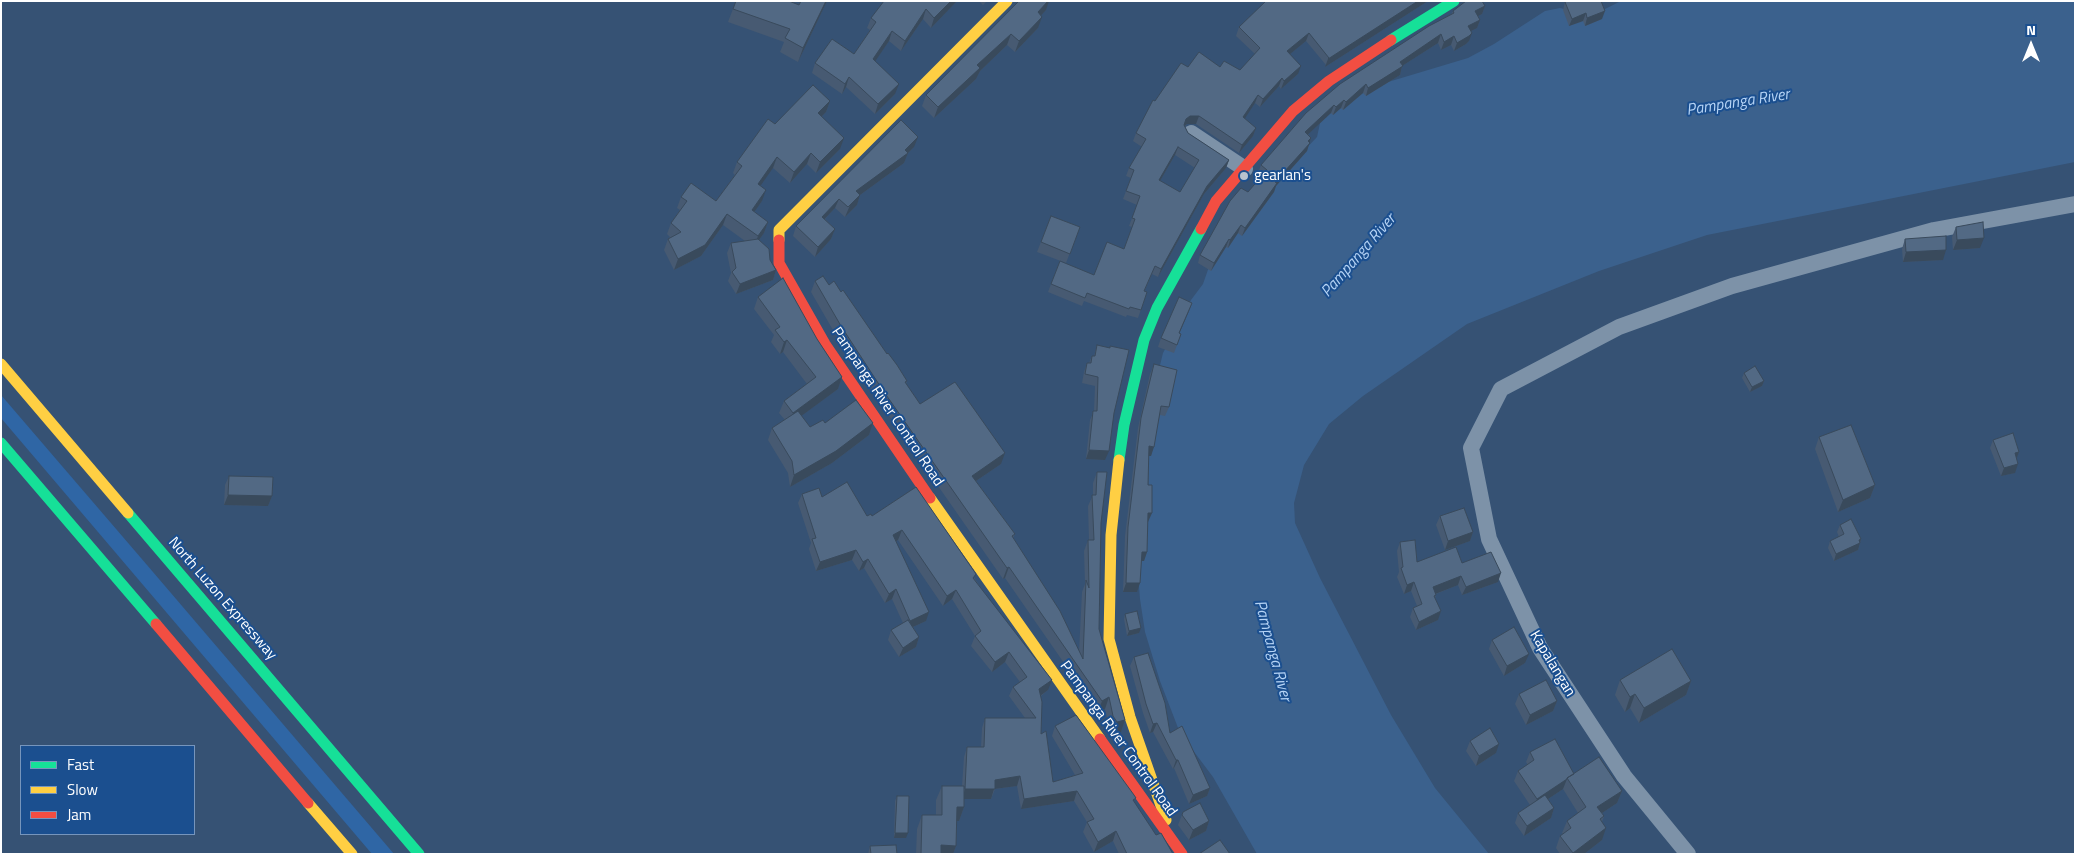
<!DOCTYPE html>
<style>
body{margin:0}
#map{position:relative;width:2076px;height:855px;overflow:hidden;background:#365274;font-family:"Titillium Web",sans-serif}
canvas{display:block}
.frame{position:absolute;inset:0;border:2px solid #fff;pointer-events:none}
.legend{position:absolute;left:20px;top:745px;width:175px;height:90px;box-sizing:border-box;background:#1b4f8f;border:1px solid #7695bc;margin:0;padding:6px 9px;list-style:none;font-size:15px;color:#fff}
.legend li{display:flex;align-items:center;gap:10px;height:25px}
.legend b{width:25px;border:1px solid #7695bc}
.north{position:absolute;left:2006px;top:20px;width:50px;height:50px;-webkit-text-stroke:4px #1b4f8f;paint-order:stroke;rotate:0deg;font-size:14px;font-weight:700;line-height:20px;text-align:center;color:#fff}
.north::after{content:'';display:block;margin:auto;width:18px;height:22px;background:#fff;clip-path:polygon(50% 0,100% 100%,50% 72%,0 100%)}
</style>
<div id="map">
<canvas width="2076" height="855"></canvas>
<div class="frame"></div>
<ul class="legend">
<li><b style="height:6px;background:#16e098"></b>Fast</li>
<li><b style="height:6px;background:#ffcf43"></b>Slow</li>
<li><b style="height:6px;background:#f24e42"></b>Jam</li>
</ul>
<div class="north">N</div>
</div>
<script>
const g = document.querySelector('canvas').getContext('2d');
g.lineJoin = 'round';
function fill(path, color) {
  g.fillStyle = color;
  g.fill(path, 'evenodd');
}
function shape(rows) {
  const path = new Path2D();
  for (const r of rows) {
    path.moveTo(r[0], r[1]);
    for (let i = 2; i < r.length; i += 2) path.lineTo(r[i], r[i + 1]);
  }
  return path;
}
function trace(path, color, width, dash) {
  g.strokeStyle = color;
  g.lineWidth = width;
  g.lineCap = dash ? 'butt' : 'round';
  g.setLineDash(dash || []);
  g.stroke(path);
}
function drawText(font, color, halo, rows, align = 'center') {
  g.font = font + ' "Titillium Web",sans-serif';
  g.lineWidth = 4;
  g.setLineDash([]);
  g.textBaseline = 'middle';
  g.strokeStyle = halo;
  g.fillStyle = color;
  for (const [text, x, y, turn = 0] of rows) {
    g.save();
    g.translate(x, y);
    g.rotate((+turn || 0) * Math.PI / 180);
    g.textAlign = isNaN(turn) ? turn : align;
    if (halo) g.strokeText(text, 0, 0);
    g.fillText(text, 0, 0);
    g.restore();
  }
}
const green = shape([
 [1,395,147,565,394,854,372,854,1,418]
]);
const water = shape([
 [1621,1,2075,1,2075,162,1707,235,1599,271,1467,324,1363,396,1329,424,1304,465,1294,503,1295,523,1320,578,1391,715,1435,788,1489,854,1257,854,1213,777,1180,733,1160,681,1145,632,1140,599,1135,536,1153,394,1163,353,1191,300,1203,284,1218,241,1317,137,1322,114,1378,85,1468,58,1494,44,1545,11,1560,8,1591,16]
]);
const street = shape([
 [1191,133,1245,169],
 [1688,854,1624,776,1540,648,1489,539,1471,448,1501,389,1619,327,1732,286,1934,230,2075,204]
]);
const fast = shape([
 [1391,40,1454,1],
 [1,443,156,624],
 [1119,460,1124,425,1144,340,1157,308,1201,229],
 [128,513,419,854]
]);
const slow = shape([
 [779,240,779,230,1007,1],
 [1,364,128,513],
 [1119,460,1111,535,1109,639,1130,717,1166,820],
 [930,498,1100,739],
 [308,803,352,854]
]);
const jam = shape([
 [1201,229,1216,201,1293,111,1329,81,1391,40],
 [779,240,779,263,825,344,930,498],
 [156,624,308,803],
 [1100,739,1182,854]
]);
const wall = shape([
 [736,1,799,5,827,1,798,62,780,52,784,42,728,22],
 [957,1,931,28,923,19,901,51,889,41,875,61,895,94,875,114,846,87,842,94,812,73,815,63,854,54,870,30,867,28,871,18],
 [979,1,987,1,983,5],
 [1019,1,1046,10,1041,15,1038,28,1015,52,1007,45,980,71,976,79,934,118,922,106,926,95],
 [1266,1,1428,1,1325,67,1326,65,1306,41,1290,54,1298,74,1281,89,1279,86,1260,107,1255,103,1244,119,1256,128,1253,136,1239,153,1196,124,1187,124,1185,126,1188,133,1229,160,1226,168,1204,194,1158,277,1152,274,1144,292,1147,292,1138,318,1127,315,1126,317,1084,301,1082,306,1048,292,1051,284,1094,275,1124,249,1132,227,1129,226,1137,205,1123,199,1131,178,1126,176,1129,168,1142,147,1133,141,1136,133,1155,101,1188,67,1220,67,1240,70,1255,54,1236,36,1239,27],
 [1175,155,1195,168,1180,192,1160,181],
 [1567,1,1601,1,1602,19,1585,26,1583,21,1569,26,1563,10,1565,2],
 [1485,6,1482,14,1478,16,1480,20,1477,28,1471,31,1469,41,1466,44,1454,51,1451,45,1441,50,1438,43,1402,66,1400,75,1366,96,1363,93,1343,110,1341,108,1333,115,1331,113,1308,134,1311,138,1307,151,1276,186,1274,192,1242,236,1238,233,1228,248,1226,247,1211,271,1198,263,1200,255,1248,192,1261,176,1258,173,1261,165,1306,113,1451,15,1453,11],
 [830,101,826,112,822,116,840,149,816,173,807,164,790,183,773,168,760,185,762,201,754,212,768,222,764,233,759,240,776,270,773,280,736,294,728,281,731,273,727,253,731,243,745,241,723,225,701,256,674,270,664,250,668,239,670,237,667,234,671,223,680,210,677,208,681,197,716,201,735,175,733,173,737,162,775,124],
 [914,147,908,153,904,163,860,195,857,205,845,217,835,208,825,219,835,229,831,239,815,257,793,236,796,226],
 [1051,216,1080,227,1066,263,1037,252],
 [1956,227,1980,248,1953,250,1952,237],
 [1905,239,1943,260,1903,262,1902,249],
 [815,281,829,285,841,292,907,381,906,384,920,404,1001,464,976,481,1015,534,1013,538,1079,652,1082,592,1085,584,1084,551,1088,540,1089,540,1088,506,1093,495,1093,483,1097,472,1101,523,1099,629,1125,720,1121,732,1113,733,1109,727,1105,709,1098,712,1005,578,1003,579,878,400,837,337,811,292],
 [758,297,817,339,842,377,838,389,801,416,810,427,825,423,873,423,869,435,832,463,790,487,788,473,768,440,772,428,785,420,779,413,784,401,807,384,783,352,780,354,771,342,774,335,754,309],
 [1192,303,1179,333,1181,334,1174,353,1158,347,1161,338],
 [1097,345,1114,413,1105,460,1086,459,1090,420,1094,411,1095,386,1082,383,1084,372,1087,363,1089,363,1092,356,1094,356],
 [1154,364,1169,407,1165,416,1160,415,1151,456,1149,456,1147,552,1144,561,1141,561,1137,592,1123,592,1125,536,1138,428,1150,374],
 [1744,373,1764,381,1762,386,1750,392,1742,378],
 [1819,437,1875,485,1870,498,1838,512,1815,449],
 [1993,440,2019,452,2016,459,2015,473,2001,476,1990,448],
 [229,476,272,496,268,506,224,505,225,485],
 [916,487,975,579,1048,690,1041,696,1041,734,1053,782,1075,775,1052,736,1055,726,1134,802,1156,835,1173,854,1119,854,1113,841,1094,852,1083,832,1087,822,1074,801,1021,809,1017,786,995,789,991,799,964,799,964,807,959,821,957,821,956,846,953,854,916,854,917,829,922,815,936,815,936,800,942,786,962,786,964,757,967,747,981,747,982,728,985,718,1025,718,1009,696,1013,687,1020,682,1005,662,992,672,971,646,975,636,952,599,943,606,898,540,896,541,926,621,913,627,919,637,916,647,899,657,888,640,891,630,903,623,892,599,885,603,864,568,859,571,852,560,816,571,809,549,811,543,798,503,802,494,822,497,867,516,872,516],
 [1440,516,1473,532,1470,541,1445,550,1436,525],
 [1840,525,1861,539,1858,550,1834,561,1828,548,1830,541,1839,537,1837,532],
 [1400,542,1417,562,1462,563,1498,582,1462,595,1458,585,1436,594,1436,595,1435,598,1438,620,1416,630,1410,617,1413,608,1417,606,1411,591,1404,594,1397,577,1399,572,1397,551],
 [1125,614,1139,633,1127,636,1124,619],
 [1492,640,1525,663,1504,676,1489,649],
 [1134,657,1170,733,1210,788,1207,796,1189,804,1174,768,1173,769,1153,732,1150,733,1143,713,1130,666],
 [1620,680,1691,681,1686,695,1639,723,1630,708,1625,712,1615,695],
 [1519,694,1557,701,1553,711,1526,725,1515,704],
 [1470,741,1496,753,1476,766,1466,751],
 [1530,752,1574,774,1622,791,1617,803,1602,813,1604,816,1602,822,1602,840,1584,854,1560,854,1556,848,1560,836,1563,834,1562,833,1567,821,1578,813,1563,789,1548,799,1554,808,1551,818,1524,836,1515,823,1518,813,1530,805,1514,781,1518,771,1528,765,1526,762],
 [897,796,906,838,894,838,895,801],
 [1183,812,1209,821,1206,831,1189,840,1178,825],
 [870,846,897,854,868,854]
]);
const shadedWall = shape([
 [826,1,827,1,798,62,803,48],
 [951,1,957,1,931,28,934,18],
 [1048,1,1049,1,1046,10,1034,23,1038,12],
 [1418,1,1428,1,1325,67,1328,59],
 [1485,6,1482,14,1472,19,1475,11],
 [926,9,923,19,901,51,905,41],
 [1605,11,1602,19,1585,26,1587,18],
 [1586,13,1583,21,1569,26,1572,19],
 [1042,17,1038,28,1015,52,1019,41],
 [1480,20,1477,28,1465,34,1468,26],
 [892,31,889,41,870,69,873,59],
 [1309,33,1306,41,1284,59,1287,51],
 [1472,33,1469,41,1466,44,1454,51,1457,43],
 [1011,34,1007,45,980,71,976,79,934,118,938,107,977,65],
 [1441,34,1438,43,1402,66,1400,75,1366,96,1368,88,1400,62],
 [1454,36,1451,45,1441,50,1444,42],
 [1301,66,1298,74,1281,89,1284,81],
 [849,77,846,87,842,94,845,84],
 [1282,78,1279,86,1260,107,1263,99],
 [899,84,895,94,875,114,878,104],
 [1366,84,1363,93,1343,110,1346,102],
 [1258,95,1255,103,1240,126,1243,117],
 [1344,100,1341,108,1333,115,1336,107],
 [830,101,826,112,814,124,818,113],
 [1334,105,1331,113,1302,140,1305,132],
 [1190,116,1199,116,1196,124,1187,124,1183,127,1186,119],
 [1256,128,1253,136,1239,153,1242,145],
 [918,137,914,147,907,154,908,153,904,163,860,195,857,205,845,217,856,191,905,150],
 [844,138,840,149,816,173,820,162],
 [1311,138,1307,151,1276,186,1274,192,1242,236,1245,228,1275,182],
 [1178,147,1175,155,1156,188,1159,180],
 [811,153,807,164,790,183,794,172],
 [777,157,773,168,754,195,758,184],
 [1229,160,1226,168,1204,194,1158,277,1161,269,1207,186],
 [766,190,762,201,748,221,752,210],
 [839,199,835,208,818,226,822,217],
 [727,214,723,225,701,256,674,270,678,259],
 [768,222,764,233,754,247,758,236],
 [1241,225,1238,233,1228,248,1230,240],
 [835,229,831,239,815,257,818,247],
 [1984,238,1980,248,1953,250,1957,240],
 [1229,239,1226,247,1211,271,1214,263],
 [1946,250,1943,260,1903,262,1906,252],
 [776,270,773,280,736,294,740,284],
 [1192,303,1189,311,1176,341,1179,333],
 [787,340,783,352,780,354,784,342],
 [842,377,838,389,789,425,793,413],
 [1764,381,1762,386,1750,392,1752,387],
 [873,423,869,435,832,463,790,487,794,475],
 [1149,446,1154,447,1151,456,1146,456],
 [1089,450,1109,451,1105,460,1086,459],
 [2019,452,2016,460,2015,453],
 [1005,453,1001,464,967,487,972,476],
 [2018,464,2015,473,2001,476,2004,468],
 [1875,485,1870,498,1838,512,1843,500],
 [228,495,272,496,268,506,224,505],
 [1148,513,1152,513,1148,522,1144,523],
 [902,530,898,540,890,545,893,535],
 [1473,532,1470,541,1445,550,1448,541],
 [1861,539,1858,550,1834,561,1836,554],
 [856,550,852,560,816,571,820,562],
 [1142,552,1147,552,1144,561,1139,561],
 [868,559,864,568,859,571,863,562],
 [1009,567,1005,578,1003,579,1007,568],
 [1501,573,1498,582,1462,595,1466,587],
 [1461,576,1458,585,1430,596,1433,587],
 [1414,582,1411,591,1404,594,1407,585],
 [1126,583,1140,583,1137,592,1123,592],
 [896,589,892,599,885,603,889,594],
 [956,590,952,599,943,606,947,596],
 [1441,611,1438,620,1416,630,1419,622],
 [929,612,926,621,906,630,910,621],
 [1141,628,1139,633,1127,636,1129,631],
 [919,637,916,647,899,657,903,648],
 [1009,652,1005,662,992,672,995,662],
 [1529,654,1525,663,1504,676,1507,666],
 [1052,680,1048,690,1036,699,1039,689],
 [1691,681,1686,695,1639,723,1644,708],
 [1635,694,1630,708,1625,712,1630,697],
 [1109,697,1105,709,1098,712,1102,701],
 [1557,701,1553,711,1526,725,1530,715],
 [1125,720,1121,732,1113,733,1117,722],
 [1157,723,1153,732,1150,733,1153,724],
 [1499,744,1496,753,1476,766,1479,756],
 [1176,760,1178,760,1174,768,1173,769],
 [1020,776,1017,786,994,789,991,799,962,799,965,789,995,780],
 [1567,779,1563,789,1533,809,1537,799],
 [1210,788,1207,796,1189,804,1193,795],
 [1077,791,1074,801,1021,809,1024,799],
 [1622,791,1617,803,1593,819,1597,807],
 [957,807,964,807,959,821,952,821],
 [1554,808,1551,818,1524,836,1527,826],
 [1209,821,1206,831,1189,840,1193,830],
 [1606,828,1602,840,1584,854,1572,854,1573,853],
 [1116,831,1113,841,1094,852,1098,842],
 [895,833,908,833,906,838,894,838],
 [941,845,956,846,953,854,937,854]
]);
const building = shape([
 [736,1,789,1,799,5,801,1,826,1,803,48,785,38,790,29,733,9,736,1],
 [884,1,951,1,934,18,926,9,905,41,892,31,873,59,899,84,878,104,849,77,845,84,815,63,832,39,854,54,876,22,871,18,884,1],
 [1019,1,1048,1,1038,12,1042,17,1019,41,1011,34,977,65,980,68,938,107,926,95,1019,1],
 [1266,1,1418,1,1328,59,1329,58,1309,33,1287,51,1301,66,1284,81,1282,78,1263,99,1258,95,1243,117,1256,128,1242,145,1199,116,1190,116,1186,119,1184,125,1188,133,1229,160,1207,186,1161,269,1155,266,1144,291,1147,292,1141,310,1130,307,1129,309,1087,293,1085,298,1051,284,1060,261,1094,275,1107,242,1124,249,1135,219,1132,218,1140,196,1126,191,1134,170,1129,168,1146,139,1136,133,1153,100,1155,101,1181,63,1188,67,1199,52,1220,67,1224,61,1240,70,1260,48,1239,27,1266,1],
 [1178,147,1199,160,1180,192,1159,180,1178,147],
 [1466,1,1482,1,1485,6,1475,11,1480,20,1468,26,1472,33,1469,36,1457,43,1454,36,1444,42,1441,34,1400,62,1403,66,1368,88,1366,84,1346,102,1344,100,1336,107,1334,105,1305,132,1311,138,1308,141,1310,143,1275,182,1277,183,1245,228,1241,225,1230,240,1229,239,1214,263,1200,255,1230,201,1241,188,1248,192,1267,170,1261,165,1306,113,1340,84,1429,26,1454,13,1453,11,1466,1],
 [1568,1,1601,1,1605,11,1587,18,1586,13,1572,19,1565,2,1568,1],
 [813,85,830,101,818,113,844,138,820,162,811,153,794,172,777,157,758,184,766,190,752,210,768,222,758,236,727,214,705,245,678,259,668,239,681,232,671,223,687,201,681,197,691,183,716,201,742,166,737,162,768,119,775,124,813,85],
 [901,120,918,137,905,150,908,153,856,191,860,195,848,207,839,199,822,217,835,229,818,247,796,226,901,120],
 [1051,216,1080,227,1070,254,1041,242,1051,216],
 [1983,222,1984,238,1957,240,1956,227,1983,222],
 [1946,236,1946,250,1906,252,1905,239,1946,236],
 [758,239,769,249,770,260,776,270,740,284,732,272,736,268,731,243,758,239],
 [823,276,829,285,834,281,841,292,843,290,887,354,888,353,897,365,907,381,905,382,920,404,955,382,1005,453,972,476,1015,534,1012,536,1060,611,1083,659,1086,580,1089,588,1088,540,1094,540,1092,495,1096,495,1097,472,1107,472,1101,523,1099,629,1125,720,1117,722,1113,716,1109,697,1102,701,1009,567,1007,568,882,389,841,326,815,281,823,276],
 [783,278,817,339,842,377,793,413,784,401,816,377,787,340,784,342,775,330,780,327,758,297,783,278],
 [1179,297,1192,303,1179,333,1181,334,1177,345,1161,338,1179,297],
 [1097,345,1110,348,1110,346,1129,350,1114,413,1109,451,1089,450,1093,411,1097,411,1098,377,1085,374,1087,363,1091,363,1092,356,1095,356,1097,345],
 [1154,364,1177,370,1169,407,1161,406,1154,447,1149,446,1148,485,1152,485,1152,513,1148,513,1147,552,1142,552,1140,583,1126,583,1128,527,1141,418,1154,364],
 [1755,366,1764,381,1752,387,1744,373,1755,366],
 [856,400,873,423,836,451,794,475,792,461,772,428,798,411,810,427,823,420,825,423,856,400],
 [1851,425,1875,485,1843,500,1819,437,1851,425],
 [2013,433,2019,452,2015,453,2018,464,2004,468,1993,440,2013,433],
 [229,476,273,477,272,496,228,495,229,476],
 [847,482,867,516,871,514,872,516,916,487,976,574,973,578,1052,680,1039,689,1042,702,1041,734,1046,731,1053,782,1083,773,1055,726,1076,715,1134,795,1136,798,1133,800,1156,835,1161,833,1173,854,1127,854,1116,831,1098,842,1087,822,1094,819,1077,791,1024,799,1020,776,995,780,995,789,965,789,967,747,984,747,985,718,1036,718,1013,687,1027,677,1009,652,995,662,975,636,981,631,956,590,947,596,902,530,893,535,929,612,910,621,896,589,889,594,868,559,863,562,856,550,820,562,812,539,816,538,802,494,819,488,822,497,847,482],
 [1464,508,1473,532,1448,541,1440,516,1464,508],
 [1851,519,1861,539,1859,540,1860,543,1836,554,1830,541,1844,534,1840,525,1851,519],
 [1415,540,1417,562,1456,547,1462,563,1491,552,1501,573,1466,587,1461,576,1433,587,1436,595,1434,596,1441,611,1419,622,1413,608,1422,604,1414,582,1407,585,1401,568,1403,567,1400,542,1415,540],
 [1137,611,1141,628,1129,631,1125,614,1137,611],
 [908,620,919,637,903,648,891,630,908,620],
 [1514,627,1529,654,1507,666,1492,640,1514,627],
 [1672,649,1691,681,1644,708,1635,694,1630,697,1620,680,1672,649],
 [1148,653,1165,703,1170,733,1182,726,1210,788,1193,795,1178,760,1176,760,1157,723,1153,724,1146,704,1134,657,1148,653],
 [1546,680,1557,701,1530,715,1519,694,1546,680],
 [1490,728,1499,744,1479,756,1470,741,1490,728],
 [1555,739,1574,774,1567,778,1567,779,1537,799,1518,771,1534,760,1530,752,1555,739],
 [1599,757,1622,791,1597,807,1604,816,1600,819,1606,828,1573,853,1560,836,1571,828,1567,821,1586,807,1567,778,1599,757],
 [942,786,964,786,964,807,957,807,956,846,941,845,941,854,921,854,922,815,942,815,942,786],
 [1545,795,1554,808,1527,826,1518,813,1545,795],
 [897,796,909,796,908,833,895,833,897,796],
 [1200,803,1209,821,1193,830,1182,815,1183,812,1200,803],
 [1220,840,1230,854,1199,854,1220,840],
 [896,845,897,854,871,854,870,846,896,845]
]);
const markers = [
 [1244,176,5,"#b9c2ce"]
];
const poiNames = [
 ["gearlan's",1254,176]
];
const streetNames = [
 ["Pampanga River Control Road",887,407,56],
 ["North Luzon Expressway",222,599,49],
 ["Kapalangan",1552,664,59],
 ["Pampanga River Control Road",1118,739,54]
];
const waterNames = [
 ["Pampanga River",1738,103,-9],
 ["Pampanga River",1359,256,-49],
 ["Pampanga River",1272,651,75]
];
fill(green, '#2f66a5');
fill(water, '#3b618d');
trace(street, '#7d92a8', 16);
trace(fast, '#16e098', 11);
trace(slow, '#ffcf43', 11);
trace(jam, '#f24e42', 11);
fill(wall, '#475a72');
fill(shadedWall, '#394a5c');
fill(building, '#526984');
trace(building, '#394a5c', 1);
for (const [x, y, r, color] of markers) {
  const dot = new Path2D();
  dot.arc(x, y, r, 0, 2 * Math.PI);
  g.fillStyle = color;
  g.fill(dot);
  trace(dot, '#1b4f8f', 2);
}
drawText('15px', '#fff', '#1b4f8f', poiNames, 'left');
drawText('15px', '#fff', '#1b4f8f', streetNames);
drawText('italic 16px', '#b5d3f5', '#1b4f8f', waterNames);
</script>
